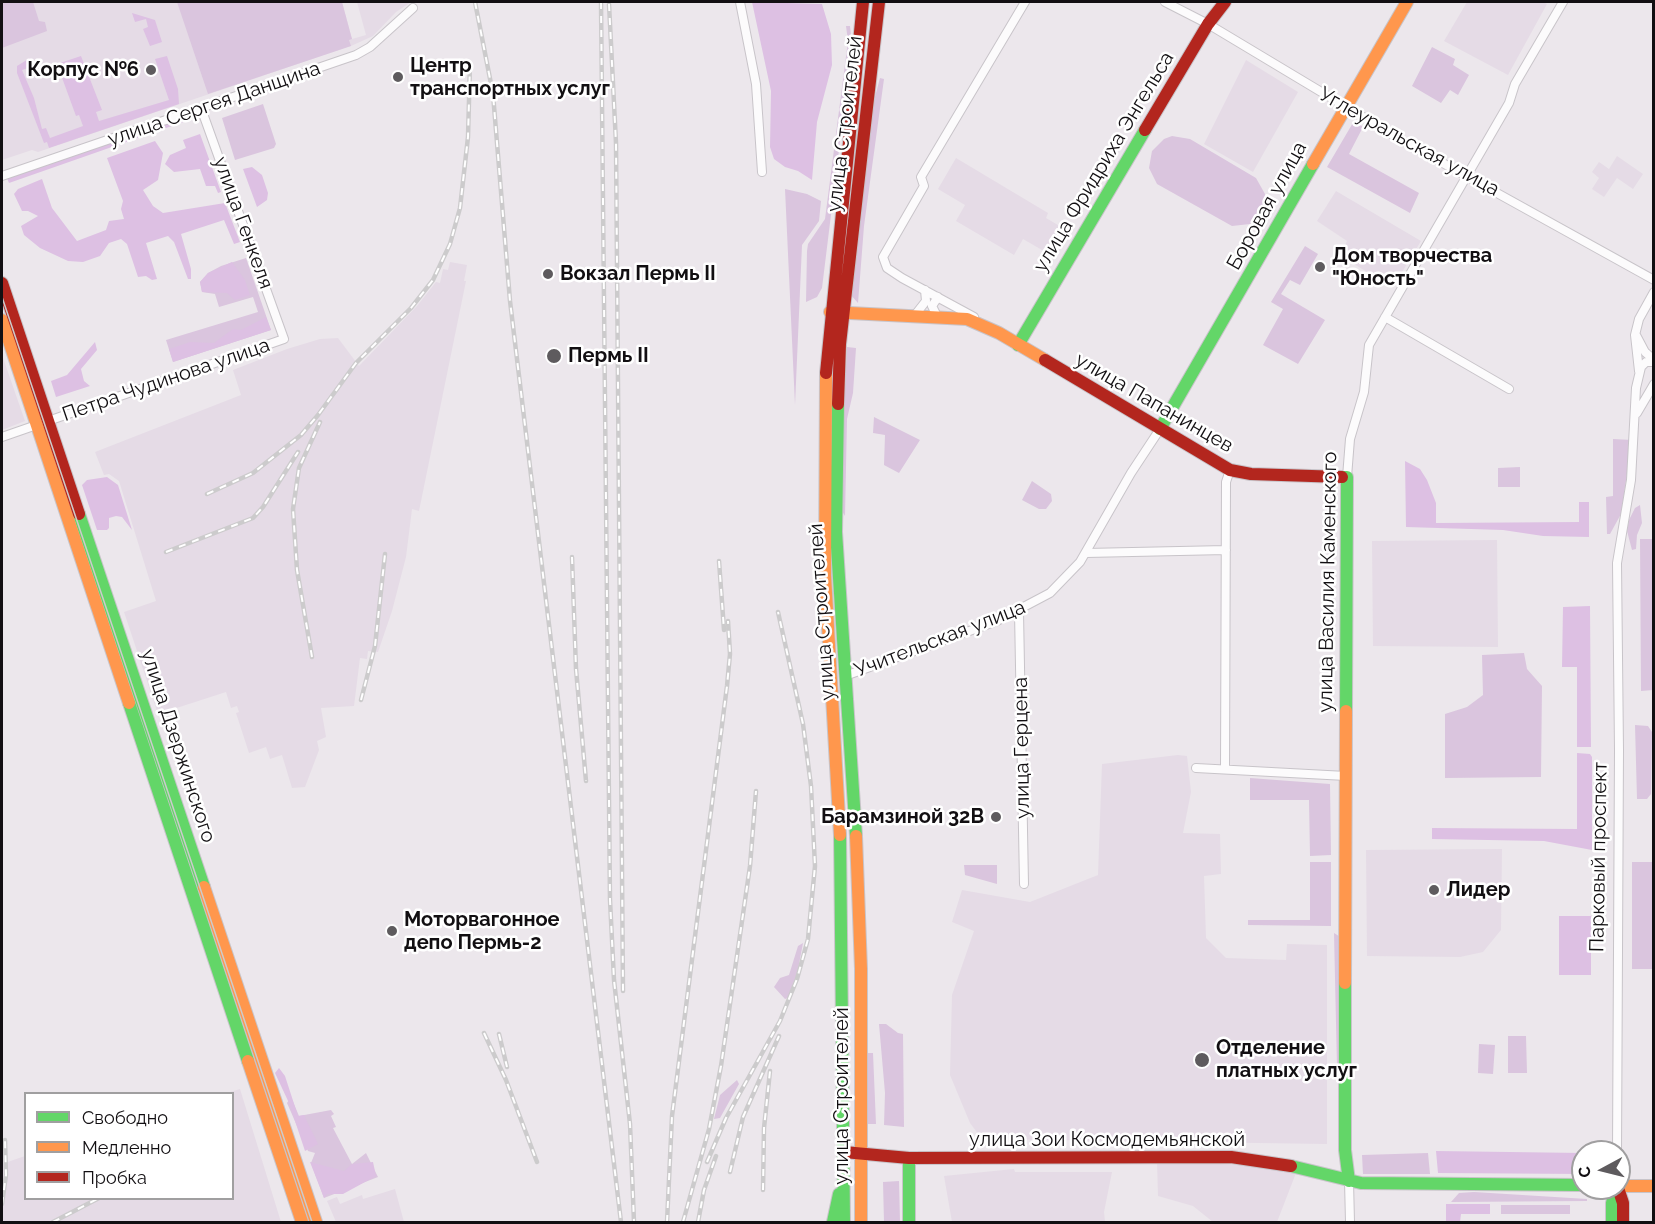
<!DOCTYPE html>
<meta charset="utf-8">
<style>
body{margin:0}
#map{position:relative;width:1655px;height:1224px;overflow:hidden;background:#ece7ec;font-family:Raleway,sans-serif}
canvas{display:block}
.frame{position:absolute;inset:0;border:3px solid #120f12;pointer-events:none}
.legend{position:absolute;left:24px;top:1092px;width:210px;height:108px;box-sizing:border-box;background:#fff;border:2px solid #a09fa0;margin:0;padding:8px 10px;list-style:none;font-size:18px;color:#120f12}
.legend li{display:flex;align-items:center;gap:12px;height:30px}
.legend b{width:30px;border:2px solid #a09fa0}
.north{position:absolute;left:1571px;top:1140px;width:60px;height:60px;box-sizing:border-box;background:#fff;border:2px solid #a09fa0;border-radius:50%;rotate:263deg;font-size:16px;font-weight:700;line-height:24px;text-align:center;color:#120f12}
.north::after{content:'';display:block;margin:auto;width:21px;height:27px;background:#5e5b5e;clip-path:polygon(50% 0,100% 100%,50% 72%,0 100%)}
</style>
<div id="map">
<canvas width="1655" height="1224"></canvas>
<div class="frame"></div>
<ul class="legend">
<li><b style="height:8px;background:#63d668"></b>Свободно</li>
<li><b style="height:8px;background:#ff974d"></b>Медленно</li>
<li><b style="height:8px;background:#b3261e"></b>Пробка</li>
</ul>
<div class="north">С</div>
</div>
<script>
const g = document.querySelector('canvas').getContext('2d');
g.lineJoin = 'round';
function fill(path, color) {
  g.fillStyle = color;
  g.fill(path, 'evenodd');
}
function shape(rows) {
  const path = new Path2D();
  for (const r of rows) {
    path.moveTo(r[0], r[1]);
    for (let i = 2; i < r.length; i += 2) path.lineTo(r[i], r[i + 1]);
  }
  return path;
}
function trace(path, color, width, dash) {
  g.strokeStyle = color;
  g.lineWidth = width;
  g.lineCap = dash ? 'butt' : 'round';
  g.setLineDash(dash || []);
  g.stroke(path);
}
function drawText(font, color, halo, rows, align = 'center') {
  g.font = font + ' Raleway,sans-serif';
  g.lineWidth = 5;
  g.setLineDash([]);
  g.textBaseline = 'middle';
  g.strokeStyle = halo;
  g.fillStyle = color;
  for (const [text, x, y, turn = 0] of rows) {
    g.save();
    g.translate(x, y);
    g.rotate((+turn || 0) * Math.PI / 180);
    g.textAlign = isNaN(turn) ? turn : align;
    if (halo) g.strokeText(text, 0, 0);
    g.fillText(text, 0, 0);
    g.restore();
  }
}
const built = shape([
 [2,2,342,2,352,39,366,35,357,2,411,2,396,12,373,36,351,46,38,152,32,150,2,160],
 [1467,2,1542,2,1547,4,1508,75,1444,41],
 [1246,60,1298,92,1253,172,1204,144],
 [1617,156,1643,174,1633,189,1617,178,1604,197,1592,189,1599,178,1592,172,1599,162,1609,169],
 [956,158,1048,213,1046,218,1063,228,1049,254,1023,239,1014,255,956,221,965,205,938,189],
 [1336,191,1421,241,1393,287,1340,256,1347,241,1317,221],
 [450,262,467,265,464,281,466,281,419,511,412,509,406,557,392,611,378,652,368,651,367,659,360,658,354,706,321,708,326,737,317,741,319,750,305,787,292,788,282,755,270,759,266,747,249,753,236,713,239,712,237,706,231,708,226,692,158,714,124,612,156,601,119,481,109,474,104,475,95,452,241,395,233,370,287,349,320,339,338,338,359,366,417,306,436,282,440,283,443,269,448,270],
 [2,355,25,421,2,430],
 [1497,540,1498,647,1373,646,1372,541],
 [1178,755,1187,756,1191,792,1183,833,1220,834,1221,874,1204,876,1206,938,1226,958,1286,960,1287,944,1327,945,1327,1144,982,1139,970,1123,950,1075,952,995,974,931,952,922,962,890,1030,902,1098,875,1102,764],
 [1502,849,1501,930,1483,952,1460,957,1367,956,1366,850],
 [240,1089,281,1222,2,1222,2,1164,25,1156,26,1198,232,1198,232,1094,227,1093],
 [1157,1161,1242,1165,1296,1173,1277,1222,1213,1222,1193,1206,1158,1196],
 [1014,1169,1015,1172,1112,1172,1104,1212,1105,1222,952,1222,944,1176],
 [395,1189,404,1222,336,1222,327,1201,337,1197,340,1204,362,1195,363,1199]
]);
const green = shape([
 [2,2,33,2,39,21,45,22,47,31,2,48],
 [177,2,342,2,352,39,349,40,351,46,208,94],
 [846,26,850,26,852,44,822,288,817,297,806,302,807,251,808,244,825,219,848,41],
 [1432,47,1455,59,1453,65,1469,75,1458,95,1450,90,1441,103,1412,86],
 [880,78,884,79,864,226,858,303,850,294,871,112],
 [263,104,276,144,274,148,235,160,222,118],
 [1354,121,1363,127,1349,154,1419,193,1410,213,1327,167],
 [1172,136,1190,139,1256,178,1265,194,1265,203,1257,219,1250,224,1232,226,1157,184,1149,168,1152,151,1164,139],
 [785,189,807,194,821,201,819,221,802,245,795,405],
 [1305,246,1318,254,1300,285,1290,280,1281,294,1325,320,1298,364,1263,345,1283,309,1271,302],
 [246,258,271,330,173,362,166,340,258,312,253,297,219,307,215,294,202,292,200,282,208,273,221,266],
 [847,347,856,348,853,393,847,419,845,516,842,511,842,451],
 [874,417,920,440,899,473,884,465,885,435,873,433],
 [1613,439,1632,440,1621,514,1610,534,1607,534,1606,497,1613,496],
 [1520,467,1520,487,1498,487,1498,468],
 [1032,481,1051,494,1052,501,1046,509,1039,509,1022,500],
 [1640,505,1642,523,1637,535,1636,549,1632,550,1627,531,1629,520,1635,508],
 [1640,539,1653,539,1653,690,1641,691],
 [1524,653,1527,669,1542,686,1541,777,1445,778,1445,714,1467,707,1483,695,1482,655],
 [1635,725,1648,726,1652,732,1651,794,1647,799,1637,799],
 [1250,778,1330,784,1331,855,1310,856,1309,800,1250,800],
 [1310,862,1331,862,1331,926,1248,925,1248,920,1310,920],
 [1632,862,1653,862,1653,969,1632,969],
 [964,865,997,865,997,884,965,875],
 [1334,933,1342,938,1342,1059,1337,1068],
 [803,943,797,975,788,998,785,999,774,987,780,978,789,975,798,946],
 [879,1024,886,1024,898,1033,903,1034,904,1127,884,1125,885,1093],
 [1508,1036,1526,1036,1527,1073,1508,1073],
 [1479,1044,1495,1045,1493,1074,1478,1073],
 [866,1053,873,1053,876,1124,867,1124],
 [737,1080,739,1084,720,1118,714,1119,720,1095],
 [291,1097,299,1116,331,1110,334,1114,331,1116,336,1127,333,1128,352,1164,366,1153,378,1177,324,1198,311,1163,315,1153,308,1151,287,1103],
 [1428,1153,1430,1174,1363,1174,1362,1155],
 [899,1181,900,1222,884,1222,883,1182],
 [1474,1192,1587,1199,1587,1201,1451,1202,1459,1193],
 [1501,1205,1570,1205,1570,1214,1501,1214]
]);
const forest = shape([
 [752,2,822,4,831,34,832,65,817,122,812,180,798,171,785,167,774,159,770,147,771,91],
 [132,13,155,20,162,42,150,46,143,29,148,27,146,19,135,22],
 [81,56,102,110,96,112,99,121,169,100,155,59,167,56,178,89,179,104,49,148,47,142,44,143,17,73,17,66,30,58,34,66,22,70,34,98,42,129,46,128,50,138,83,126,79,115,76,116,57,64],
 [188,116,189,120,9,183,7,178],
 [200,134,221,192,218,193,215,186,206,186,200,169,174,172,165,164,170,155,186,148,183,140],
 [155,141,163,153,158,180,143,190,153,206,163,213,225,203,240,242,234,244,224,220,181,234,191,269,191,279,188,279,174,242,168,236,146,243,157,279,152,280,146,276,138,277,127,244,121,239,109,243,100,256,83,262,68,261,40,248,24,235,21,226,38,216,28,211,22,211,14,194,18,189,42,179,52,208,77,241,106,230,109,221,124,219,121,209,123,201,107,158],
 [252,167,262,175,268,193,267,200,257,207,243,169],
 [232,262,245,280,250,295,235,300,227,293,202,292,200,282,208,273],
 [266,317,271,330,173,362,169,349,190,342,214,343,233,329,241,330],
 [95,342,97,350,81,369,84,381,90,386,56,397,51,381,67,375],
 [1405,461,1420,469,1427,480,1436,503,1436,523,1579,522,1579,502,1589,502,1589,537,1543,536,1503,530,1406,527],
 [107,477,118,485,132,530,122,517,116,516,109,518,109,528,107,530,97,530,82,485,87,480],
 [1590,606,1591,747,1577,747,1577,667,1562,667,1563,607],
 [1577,753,1590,754,1592,757,1592,850,1544,841,1432,839,1432,828,1577,829],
 [1559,916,1591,916,1591,975,1559,975],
 [279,1068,285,1076,298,1116,304,1115,318,1144,305,1151,289,1103,275,1073],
 [1436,1151,1583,1153,1583,1174,1438,1173],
 [310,1162,344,1171,352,1164,373,1162,376,1176,343,1194,327,1194,324,1198],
 [1446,1204,1490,1204,1490,1214,1461,1214,1460,1222,1446,1222]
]);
const street = shape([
 [740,2,756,84,762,172],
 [1165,2,1208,24,1403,141,1654,280],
 [2,176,356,55,370,47,413,8],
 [915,315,926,301,925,290],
 [937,316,932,306,938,297],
 [974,317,902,278,887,268,883,257,924,186,921,177,1025,2],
 [1385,317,1509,389],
 [1636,335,1645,352,1654,360],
 [1639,371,1635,335,1639,319,1654,292],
 [1637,413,1654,384],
 [2,437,284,339,201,108],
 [1347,477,1350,439,1364,392,1369,345,1509,103,1515,84,1563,2],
 [1086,553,1226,550],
 [1019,612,1024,884],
 [845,676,997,621,1050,593,1080,562,1131,473,1160,429],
 [1196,768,1346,776],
 [1225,769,1226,482,1230,470],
 [1617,1152,1619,750,1617,563,1631,480,1636,388,1641,367,1646,362,1654,362],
 [1349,1181,1350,1222]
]);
const fast = shape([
 [1018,345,1145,130],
 [838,404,836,532,856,836],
 [1160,429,1313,164],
 [1342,477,1347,477,1346,711],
 [79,514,204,887],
 [129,703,248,1061],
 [840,835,844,1222],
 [1345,983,1345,1150,1349,1181],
 [909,1158,909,1222],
 [1291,1166,1361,1183,1583,1185],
 [833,1222,839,1194],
 [1612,1222,1612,1203,1616,1188]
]);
const slow = shape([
 [1313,164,1407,2],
 [830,312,967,319,999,333,1045,360],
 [2,320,129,703],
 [826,373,825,575,840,835],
 [856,836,861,969,861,1222],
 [204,887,316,1222],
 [1345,983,1346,711],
 [248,1061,302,1222],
 [1619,1186,1654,1186]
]);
const jam = shape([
 [1145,130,1208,24,1225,2],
 [2,283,79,514],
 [1045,360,1230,470,1251,474,1342,477],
 [826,373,863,2],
 [838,404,840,344,879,2],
 [844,1152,909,1158,1231,1157,1291,1166],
 [1618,1188,1623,1203,1623,1222]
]);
const tram = shape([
 [2,297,312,1222]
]);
const rail = shape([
 [475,2,493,94,510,301,621,1222],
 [601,2,610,900,614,980,630,1124,634,1222],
 [609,4,616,143,623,991],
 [207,494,253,473,301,435,318,415,356,363,411,308,433,280,450,244,460,208,468,137,470,64],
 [166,552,253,518,263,507,298,452],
 [572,557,576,669,586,781],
 [719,561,724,630],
 [312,657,297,570,293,509,299,468,320,422],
 [361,700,375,646,385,554],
 [484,1033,506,1080,537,1162],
 [499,1034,507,1067],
 [707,1162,726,1118,780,1021,797,979,808,939,815,866,811,786,803,724,778,612],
 [730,1172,743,1117,779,1036],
 [763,1190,764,1128,770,1071],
 [2,1204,6,1175,5,1140],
 [53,1222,99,1198],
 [667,1222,672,1116,727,686,730,654,728,621],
 [683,1222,709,1129,721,1066,750,866,756,791],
 [698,1222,704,1190,716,1156]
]);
const markers = [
 [151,70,6,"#5e5b5e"],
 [398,77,6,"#5e5b5e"],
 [1320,267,6,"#5e5b5e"],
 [548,274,6,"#5e5b5e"],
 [554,356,8,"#5e5b5e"],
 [996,817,6,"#5e5b5e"],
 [1434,890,6,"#5e5b5e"],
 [392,931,6,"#5e5b5e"],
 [1202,1060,8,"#5e5b5e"]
];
const poiNames = [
 ["Центр",410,66],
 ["транспортных услуг",410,89],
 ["Корпус №6",139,70,"right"],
 ["Дом творчества",1332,256],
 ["\"Юность\"",1332,279],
 ["Вокзал Пермь II",560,274],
 ["Пермь II",568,356],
 ["Барамзиной 32В",984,817,"right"],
 ["Лидер",1446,890],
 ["Моторвагонное",404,920],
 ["депо Пермь-2",404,943],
 ["Отделение",1216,1048],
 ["платных услуг",1216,1071]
];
const streetNames = [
 ["улица Сергея Данщина",214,104,-19],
 ["улица Строителей",845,124,-83],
 ["Углеуральская улица",1409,142,29],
 ["улица Фридриха Энгельса",1104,162,-59],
 ["Боровая улица",1267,206,-61],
 ["улица Генкеля",243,223,70],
 ["Петра Чудинова улица",166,380,-19],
 ["улица Папанинцев",1154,403,30],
 ["улица Василия Каменского",1328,582,-89],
 ["улица Строителей",822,612,-94],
 ["Учительская улица",940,639,-21],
 ["улица Дзержинского",178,746,72],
 ["улица Герцена",1022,748,-91],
 ["Парковый проспект",1599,857,-89],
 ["улица Строителей",842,1096,-90],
 ["улица Зои Космодемьянской",1107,1140]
];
fill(built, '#e5dbe6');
fill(green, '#dac5de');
fill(forest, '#ddc0e3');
trace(street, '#c8c4c9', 10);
trace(fast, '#c8c4c9', 14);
trace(slow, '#c8c4c9', 14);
trace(jam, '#c8c4c9', 14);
trace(street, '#fcfbfc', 8);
trace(fast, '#63d668', 12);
trace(slow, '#ff974d', 12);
trace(jam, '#b3261e', 12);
trace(tram, '#cccbcc', 1.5);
trace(rail, '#cccbcc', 4.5);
trace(rail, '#fff', 2, [7]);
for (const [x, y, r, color] of markers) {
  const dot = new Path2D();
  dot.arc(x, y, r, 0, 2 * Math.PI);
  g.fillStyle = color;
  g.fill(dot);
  trace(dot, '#fff', 2);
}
drawText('bold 20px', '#120f12', '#fff', poiNames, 'left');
drawText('20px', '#120f12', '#fff', streetNames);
</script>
